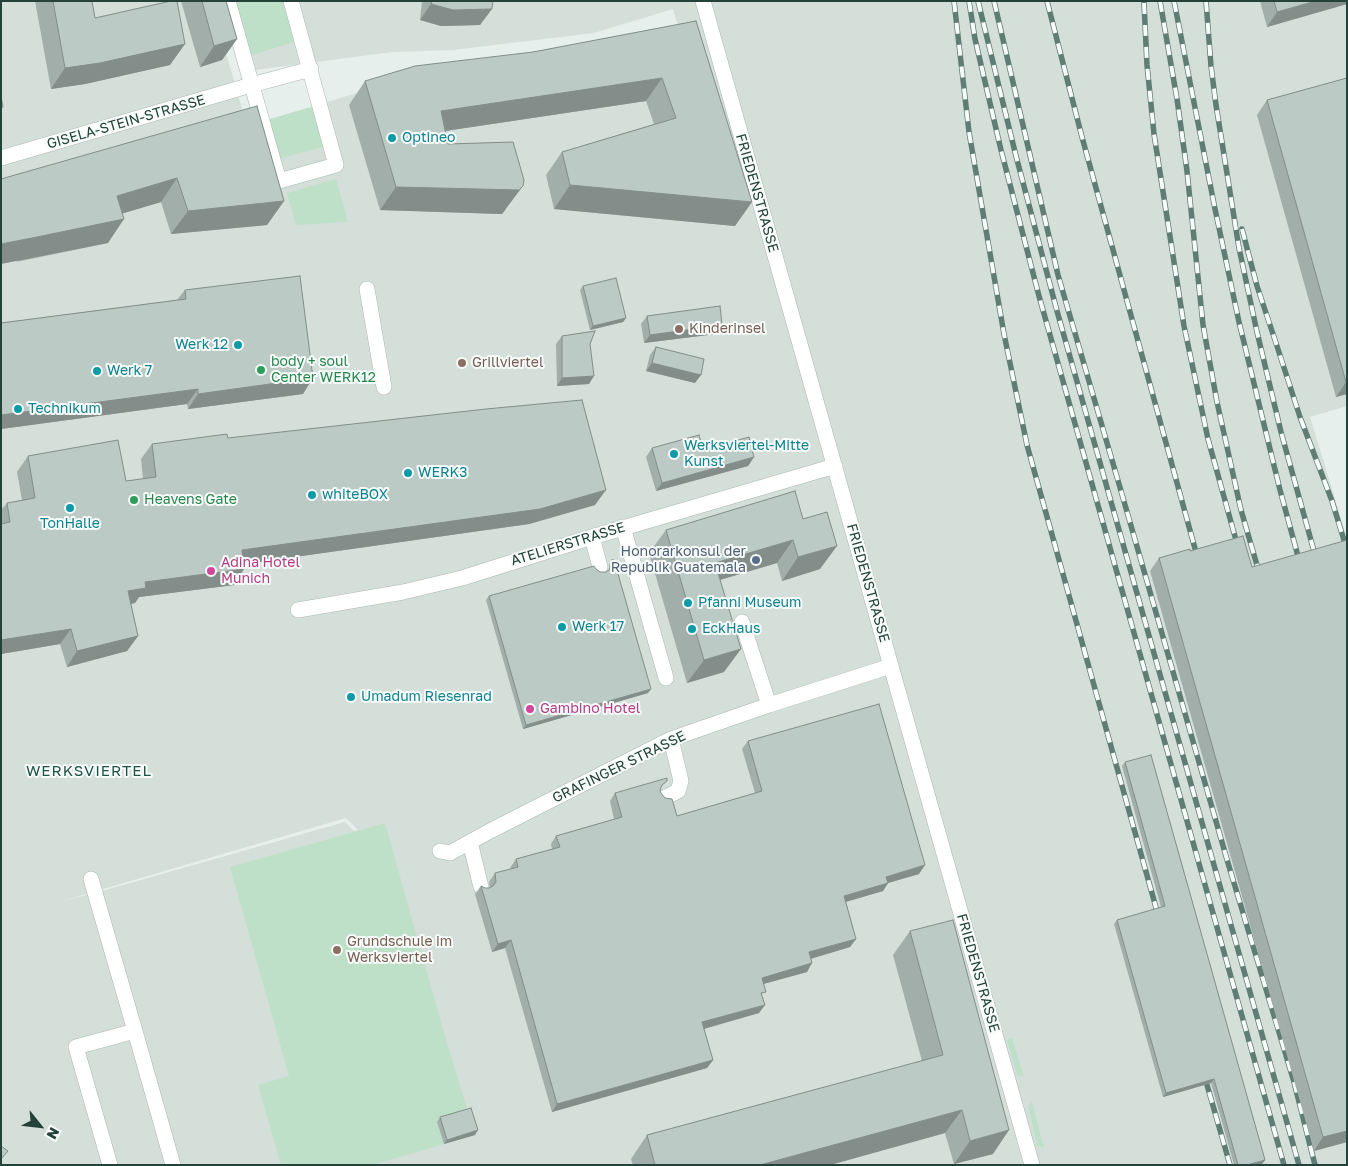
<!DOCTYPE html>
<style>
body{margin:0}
#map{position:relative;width:1348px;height:1166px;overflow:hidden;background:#e6efeb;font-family:"Golos Text",sans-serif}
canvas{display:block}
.frame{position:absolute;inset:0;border:2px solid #24423a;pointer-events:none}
.north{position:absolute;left:15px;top:1101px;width:50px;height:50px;-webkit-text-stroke:4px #f7fbf9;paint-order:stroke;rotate:119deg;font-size:14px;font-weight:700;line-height:20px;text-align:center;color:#24423a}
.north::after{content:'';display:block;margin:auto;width:18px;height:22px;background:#24423a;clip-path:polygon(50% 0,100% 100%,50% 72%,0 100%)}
</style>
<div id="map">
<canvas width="1348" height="1166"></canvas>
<div class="frame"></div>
<div class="north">N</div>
</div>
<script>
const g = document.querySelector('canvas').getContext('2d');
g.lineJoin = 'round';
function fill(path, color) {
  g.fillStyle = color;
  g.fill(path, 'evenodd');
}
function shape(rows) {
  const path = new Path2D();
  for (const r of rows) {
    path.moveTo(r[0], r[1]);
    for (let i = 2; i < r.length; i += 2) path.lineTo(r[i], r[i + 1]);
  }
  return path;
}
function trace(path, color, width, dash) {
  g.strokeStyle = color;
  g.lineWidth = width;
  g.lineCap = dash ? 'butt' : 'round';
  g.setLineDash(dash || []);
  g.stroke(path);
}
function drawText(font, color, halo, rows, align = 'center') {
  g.font = font + ' "Golos Text",sans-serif';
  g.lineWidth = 4;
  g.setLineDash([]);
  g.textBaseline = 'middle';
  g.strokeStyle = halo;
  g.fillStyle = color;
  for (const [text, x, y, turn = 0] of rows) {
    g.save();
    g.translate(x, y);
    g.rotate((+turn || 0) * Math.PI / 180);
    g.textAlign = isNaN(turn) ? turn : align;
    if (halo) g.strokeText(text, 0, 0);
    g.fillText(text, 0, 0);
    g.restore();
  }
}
const built = shape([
 [1,1,211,1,245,119,267,120,400,80,681,36,673,9,594,33,453,50,392,52,255,70,239,1,1347,1,1347,406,1310,417,1347,538,1347,1165,1,1165],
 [346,818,358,830,354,831,345,822,102,891,62,901]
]);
const green = shape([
 [234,1,285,1,297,41,249,56],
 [315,106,326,146,278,159,267,120],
 [336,179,348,222,296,225,287,193],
 [385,823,444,1033,468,1112,437,1122,444,1144,373,1165,281,1165,258,1085,289,1076,230,867],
 [1012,1038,1024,1077,1017,1075,1007,1040],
 [1032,1102,1044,1148,1037,1145,1028,1106]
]);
const minor = shape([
 [228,1,279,181,336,165,291,1],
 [703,1,1032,1165],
 [1,158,251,85,311,69],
 [367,289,384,387],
 [623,527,666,678],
 [592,537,600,567],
 [298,610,403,592,462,578,592,537,835,466],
 [742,622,769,705],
 [664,798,678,791,681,781,671,739],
 [470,842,481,887],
 [440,851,450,853,490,831,671,739,769,705,891,666],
 [91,879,135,1031],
 [110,1165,76,1047,135,1031,173,1165]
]);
const rail = shape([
 [954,1,969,132,1004,334,1027,445,1160,922],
 [969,1,975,39,1001,150,1039,296,1284,1165],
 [978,1,1016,156,1057,311,1299,1165],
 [994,1,1058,275,1119,484,1228,863,1294,1082,1315,1165],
 [1047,1,1082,137,1199,563],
 [1160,1,1177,99,1187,171,1203,325,1217,402,1241,510,1261,579],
 [1174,1,1215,209,1239,322,1280,490,1301,567],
 [1206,1,1211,66,1216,105,1239,248,1257,332,1281,432,1317,562],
 [1144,3,1147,65,1154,134,1184,326,1208,439,1239,551],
 [1242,229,1257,286,1276,343,1300,417,1332,501,1347,550],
 [1203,1071,1230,1165]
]);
const wall = shape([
 [35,1,92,1,95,18,170,65,85,84,51,89],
 [181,1,226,1,237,39,222,60,200,67],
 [422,1,493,1,480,25,441,26,420,20],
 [1260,1,1347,1,1347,4,1267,27],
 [696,21,735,226,554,209,546,175,562,152,654,124,646,101,445,131,448,144,506,209,502,214,380,210,349,105,365,81,533,52],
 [1347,78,1347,394,1336,397,1257,115,1267,100],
 [257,106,284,201,267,225,171,234,161,202,122,213,108,243,16,262],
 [583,286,626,318,623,322,590,330,580,290],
 [185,290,303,394,188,409,187,404,1,429,1,323,177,300],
 [647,316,722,325,716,334,644,343,641,324],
 [562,336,590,344,589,384,557,386,556,344],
 [656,347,695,383,646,371,650,355],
 [228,438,595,505,529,524,244,564,234,585,139,597,135,603,131,604,138,636,127,651,67,667,60,644,1,654,1,510,7,503,22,500,17,472,28,456,126,481,143,479,141,459,152,444],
 [652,448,754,457,748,466,656,491,646,457],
 [803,519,820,569,782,581,777,563,720,580,724,672,687,683,649,553,666,530],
 [1190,551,1347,1142,1314,1151,1150,571,1159,558],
 [612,560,648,693,523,729,486,600,489,596,596,569,600,572,606,572,609,570,609,565],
 [748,741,919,874,888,883,883,891,846,902,856,939,850,947,811,958,807,972,763,984,762,996,759,1013,704,1028,713,1060,707,1068,552,1112,505,948,492,952,475,894,481,886,485,888,490,888,489,882,495,873,511,869,510,868,516,859,552,849,551,844,556,836,614,819,610,801,615,793,661,789,660,790,661,793,677,816,755,793,742,749],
 [1125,762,1265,1160,1262,1164,1259,1165,1234,1165,1211,1083,1163,1097,1114,924,1117,920,1161,907,1122,766],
 [910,931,993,1154,954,1164,945,1133,830,1165,633,1165,631,1159,647,1135,922,1061,893,955],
 [440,1117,475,1135,444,1144,437,1122]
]);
const shadedWall = shape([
 [1316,1,1347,1,1347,4,1267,27,1277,12],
 [431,4,492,9,480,25,441,26,420,20],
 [237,39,222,60,200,67,214,46],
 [185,44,170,65,85,84,51,89,65,68],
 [662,78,646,101,425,134,441,111],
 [177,178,161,202,101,220,117,196],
 [570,185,752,202,735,226,554,209],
 [523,186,502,214,380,210,396,187],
 [284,201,267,225,171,234,188,211],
 [124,219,108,243,1,264,1,244],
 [626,318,623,322,590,330,593,326],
 [722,325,716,334,644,343,650,335],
 [652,363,701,375,695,383,646,371],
 [594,376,589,384,557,386,562,378],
 [313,378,303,394,188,409,198,394],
 [1347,382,1347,394,1336,397,1346,382],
 [198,389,187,404,1,429,1,415],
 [754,457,748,466,656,491,662,483],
 [606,490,595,505,529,524,231,566,242,550],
 [793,540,777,563,699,586,715,563],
 [837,546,820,569,782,581,798,557],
 [244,569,234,585,139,597,135,603,117,606,128,591,145,582],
 [71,629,60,644,1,654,1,640],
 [138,636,127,651,67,667,77,651],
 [741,649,724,672,687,683,704,660],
 [651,689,648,693,523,729,526,725],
 [925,865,919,874,881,885,886,877],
 [888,883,883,891,838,904,844,896],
 [856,939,850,947,804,961,809,952],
 [511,940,505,948,492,952,498,944],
 [812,963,807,972,756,986,762,978],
 [765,1005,759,1013,697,1031,702,1022],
 [713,1060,707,1068,552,1112,557,1104],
 [1214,1079,1211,1083,1163,1097,1166,1093],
 [962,1110,945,1133,830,1165,760,1165],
 [478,1130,475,1135,444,1144,447,1140],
 [1009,1130,993,1154,954,1164,970,1141],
 [1347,1131,1347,1142,1314,1151,1323,1137],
 [1265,1160,1262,1164,1259,1165,1247,1165]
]);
const building = shape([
 [53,1,92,1,95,18,171,1,177,1,185,44,100,63,65,68,53,1],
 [202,1,226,1,237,39,214,46,202,1],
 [432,1,493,1,492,9,453,10,431,4,432,1],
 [1274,1,1316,1,1277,12,1274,1],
 [696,21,752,202,570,185,562,152,676,118,662,78,441,111,448,144,513,142,524,180,523,186,519,190,396,187,365,81,415,66,533,52,696,21],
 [1347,78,1347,382,1346,382,1267,100,1347,78],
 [1,96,3,107,1,108,1,96],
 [257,106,284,201,188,211,177,178,117,196,124,219,32,238,1,244,1,179,257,106],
 [300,276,313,378,198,394,198,389,1,415,1,323,186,299,185,290,300,276],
 [616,278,626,318,593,326,583,286,616,278],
 [720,306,722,325,650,335,647,316,720,306],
 [595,331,590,344,594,376,562,378,562,336,595,331],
 [656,347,704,359,701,375,652,363,656,347],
 [582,400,606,490,540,509,242,550,244,569,145,582,146,588,128,591,138,636,77,651,71,629,1,640,1,524,10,522,7,503,35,498,28,456,118,440,126,481,156,477,152,444,227,434,228,438,486,409,582,400],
 [699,435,703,450,749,437,754,457,662,483,652,448,699,435],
 [795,491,803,519,827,512,837,546,798,557,793,540,715,563,741,649,704,660,666,530,795,491],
 [1243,536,1252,567,1347,540,1347,1131,1323,1137,1159,558,1190,549,1190,551,1243,536],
 [612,560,614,560,651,689,526,725,489,596,594,566,596,569,600,572,606,572,610,569,612,565,612,560],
 [879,704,925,865,886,877,888,883,844,896,856,939,809,952,812,963,762,978,766,992,761,993,765,1005,702,1022,713,1060,557,1104,511,940,498,944,481,886,485,888,489,888,493,886,496,882,495,873,518,867,516,859,560,847,556,836,622,817,615,793,667,778,667,781,662,785,660,790,661,793,665,798,672,799,677,816,762,791,748,741,879,704],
 [1151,755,1265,1160,1247,1165,1238,1165,1214,1079,1166,1093,1117,920,1165,906,1125,762,1151,755],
 [953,920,1009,1130,970,1141,962,1110,760,1165,655,1165,647,1135,943,1055,910,931,953,920],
 [471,1108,478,1130,447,1140,440,1117,471,1108],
 [1,1146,8,1151,1,1159,1,1146]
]);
const markers = [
 [392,138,5,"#0f9aa8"],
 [679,329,5,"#8d6e63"],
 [238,345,5,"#0f9aa8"],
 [462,363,5,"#8d6e63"],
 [261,370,5,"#2e9e5b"],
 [97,371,5,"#0f9aa8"],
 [18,409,5,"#0f9aa8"],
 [674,454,5,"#0f9aa8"],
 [408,473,5,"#0f9aa8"],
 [312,495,5,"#0f9aa8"],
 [134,500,5,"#2e9e5b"],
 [70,508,5,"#0f9aa8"],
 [756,560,5,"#5c6f8a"],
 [211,571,5,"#d1479c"],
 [688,603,5,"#0f9aa8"],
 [562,627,5,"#0f9aa8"],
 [692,629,5,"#0f9aa8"],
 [351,697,5,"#0f9aa8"],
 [530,709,5,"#d1479c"],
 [337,950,5,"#8d6e63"]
];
const streetNames = [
 ["GISELA-STEIN-STRASSE",126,122,-16],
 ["FRIEDENSTRASSE",757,193,74],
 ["ATELIERSTRASSE",568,544,-17],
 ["FRIEDENSTRASSE",868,583,74],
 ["GRAFINGER STRASSE",619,767,-26],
 ["FRIEDENSTRASSE",978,973,74]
];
const cultureNames = [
 ["Optineo",402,138],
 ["Werk 12",228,345,"right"],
 ["Werk 7",107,371],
 ["Technikum",28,409],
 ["Werksviertel-Mitte",684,446],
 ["Kunst",684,462],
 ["WERK3",418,473],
 ["whiteBOX",322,495],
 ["TonHalle",70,524,"center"],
 ["Pfanni Museum",698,603],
 ["Werk 17",572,627],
 ["EckHaus",702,629],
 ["Umadum Riesenrad",361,697]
];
const educationNames = [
 ["Kinderinsel",689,329],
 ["Grillviertel",472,363],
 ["Grundschule im",347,942],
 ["Werksviertel",347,958]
];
const leisureNames = [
 ["body + soul",271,362],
 ["Center WERK12",271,378],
 ["Heavens Gate",144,500]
];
const serviceNames = [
 ["Honorarkonsul der",746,552],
 ["Republik Guatemala",746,568]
];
const hotelNames = [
 ["Adina Hotel",221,563],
 ["Munich",221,579],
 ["Gambino Hotel",540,709]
];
const neighbourhoodNames = [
 ["WERKSVIERTEL",89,771]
];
fill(built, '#d4dfda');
fill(green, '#bfe0c8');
trace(minor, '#a8b8b2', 16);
trace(minor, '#fff', 15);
trace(rail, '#5f7d75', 5.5);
trace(rail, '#f7fbf9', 4, [11]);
fill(wall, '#a1aea9');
fill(shadedWall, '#838d89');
fill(building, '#bbcac4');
trace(building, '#838d89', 1);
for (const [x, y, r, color] of markers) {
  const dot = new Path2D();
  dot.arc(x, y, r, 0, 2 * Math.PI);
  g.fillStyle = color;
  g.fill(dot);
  trace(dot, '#f7fbf9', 2);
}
drawText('14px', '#24423a', '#f7fbf9', streetNames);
drawText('14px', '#0d838f', '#f7fbf9', cultureNames, 'left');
drawText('14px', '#785e54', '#f7fbf9', educationNames, 'left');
drawText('14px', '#27864d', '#f7fbf9', leisureNames, 'left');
drawText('14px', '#4e5e75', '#f7fbf9', serviceNames, 'right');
drawText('14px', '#b23c85', '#f7fbf9', hotelNames, 'left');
g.letterSpacing = '1px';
drawText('15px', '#1f5548', '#f7fbf9', neighbourhoodNames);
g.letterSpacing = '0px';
</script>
